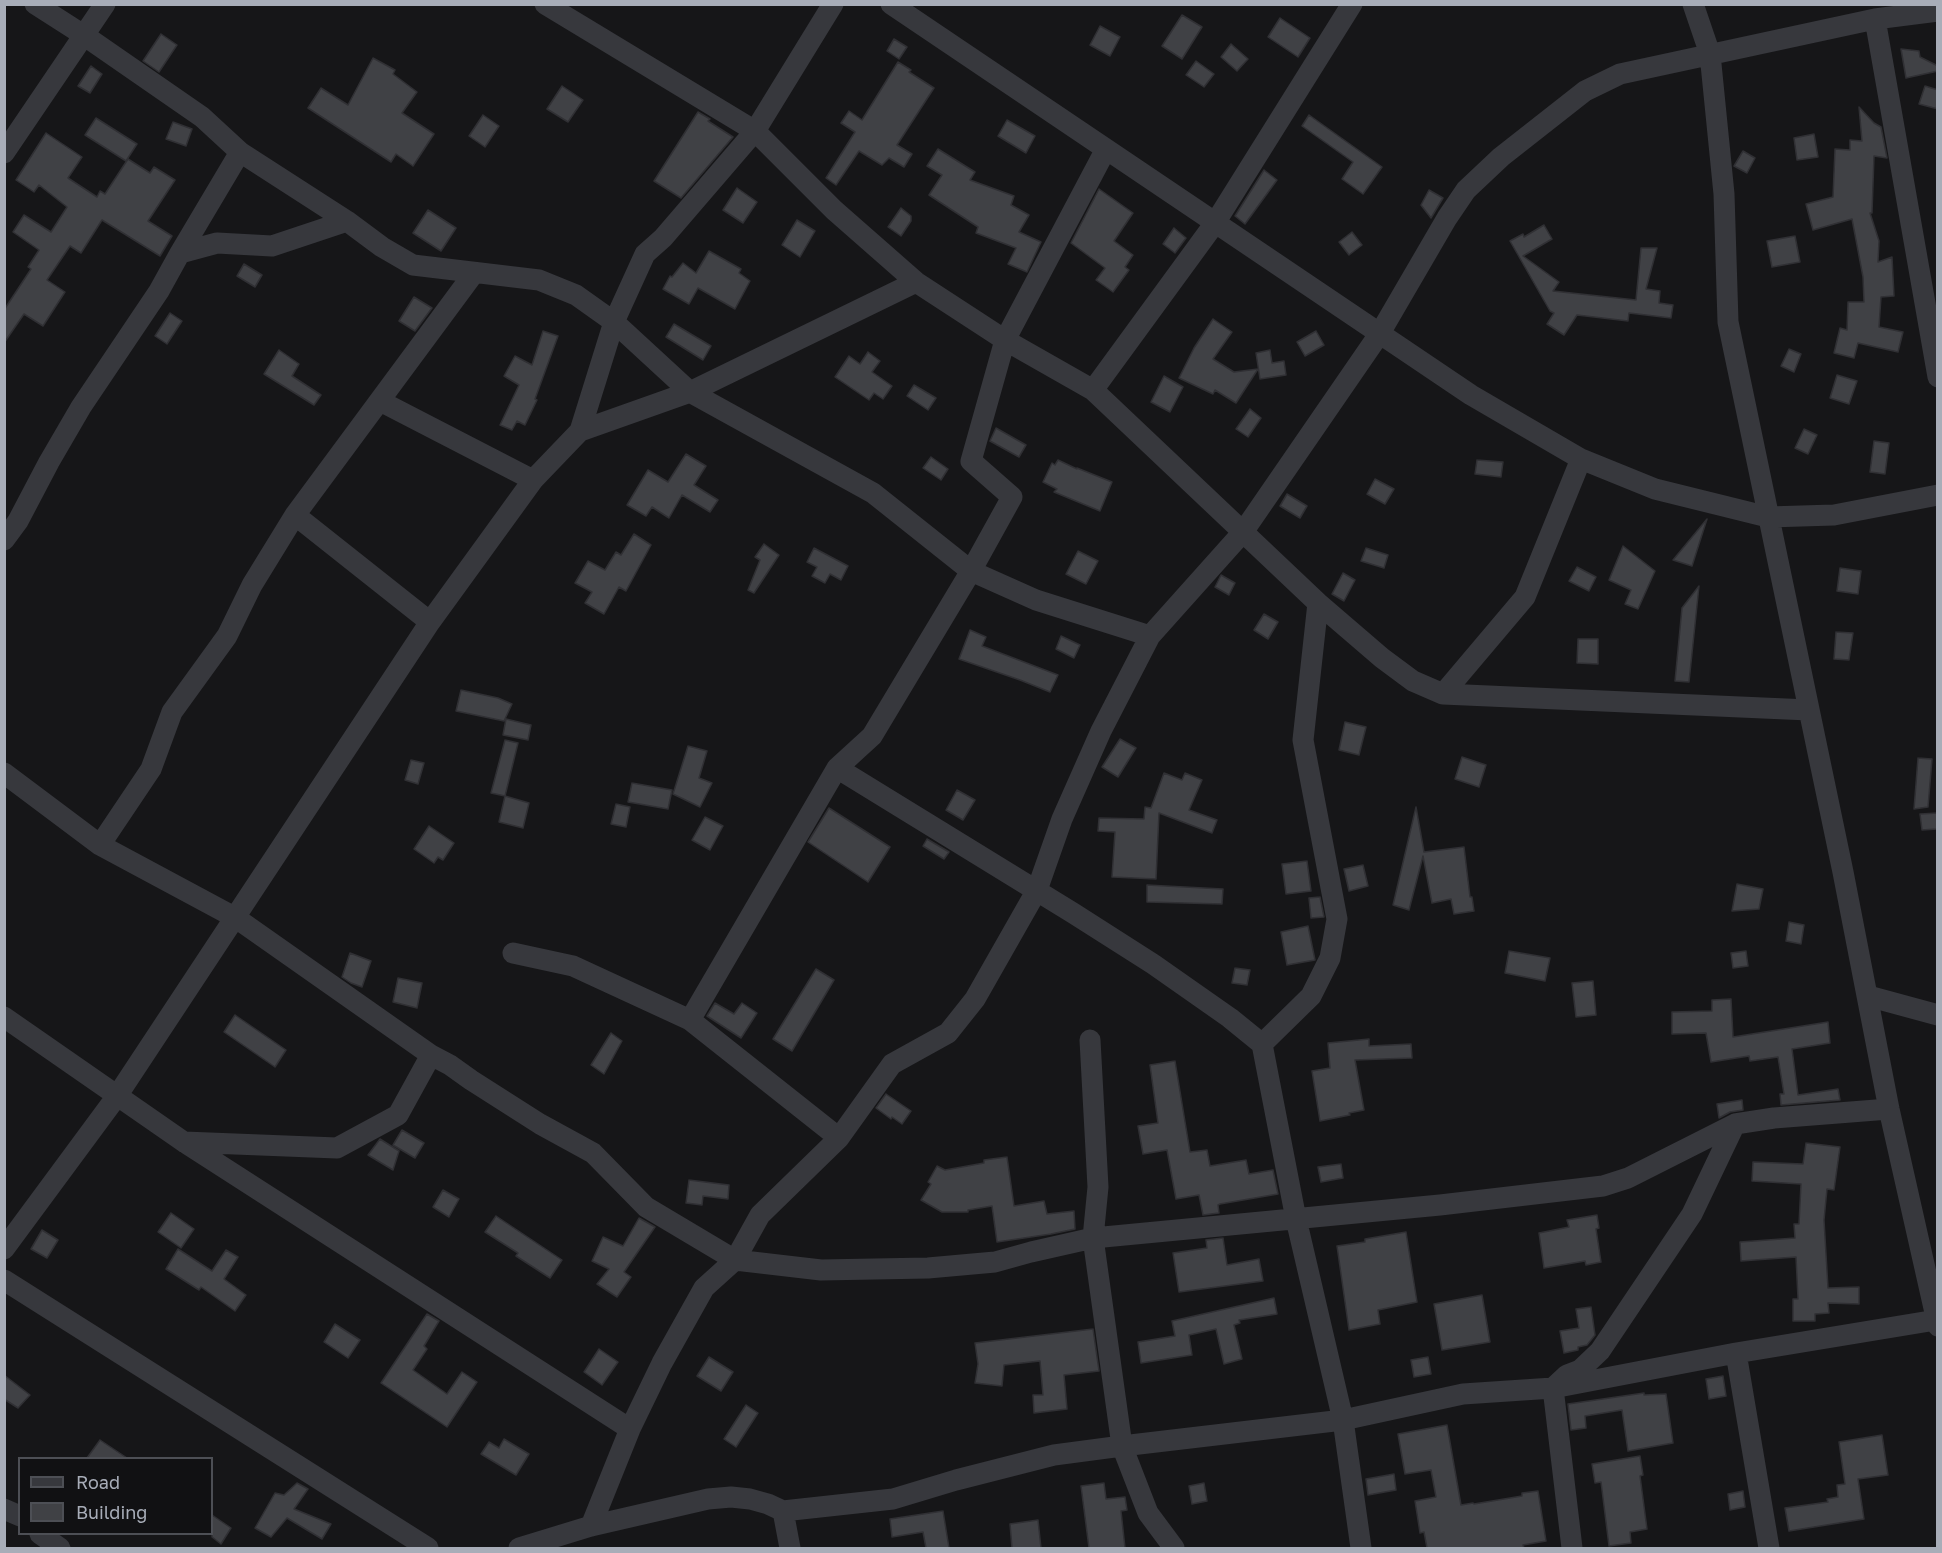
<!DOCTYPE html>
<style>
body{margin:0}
#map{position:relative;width:1942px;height:1553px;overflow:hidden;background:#161618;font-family:"Golos Text",sans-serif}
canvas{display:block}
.frame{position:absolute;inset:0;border:6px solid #a8adb8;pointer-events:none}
.legend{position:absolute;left:18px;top:1457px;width:195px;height:78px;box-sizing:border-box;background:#111113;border:2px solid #4d4f55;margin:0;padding:8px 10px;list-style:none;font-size:18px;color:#a8adb8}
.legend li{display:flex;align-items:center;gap:12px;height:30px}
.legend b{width:30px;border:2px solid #4d4f55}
</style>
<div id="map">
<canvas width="1942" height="1553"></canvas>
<div class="frame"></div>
<ul class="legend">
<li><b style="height:8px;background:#37383d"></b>Road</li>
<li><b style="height:16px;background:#404145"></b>Building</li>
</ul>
</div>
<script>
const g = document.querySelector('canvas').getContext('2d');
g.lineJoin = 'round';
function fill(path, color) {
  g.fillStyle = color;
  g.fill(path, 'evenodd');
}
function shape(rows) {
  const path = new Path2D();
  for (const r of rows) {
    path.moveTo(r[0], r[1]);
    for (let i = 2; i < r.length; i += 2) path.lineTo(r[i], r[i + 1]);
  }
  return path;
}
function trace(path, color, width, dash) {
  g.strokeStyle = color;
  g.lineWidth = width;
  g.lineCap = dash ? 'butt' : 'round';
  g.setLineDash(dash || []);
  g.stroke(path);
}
const building = shape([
 [1182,15,1202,27,1182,59,1162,46,1182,15],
 [1280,18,1310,38,1298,57,1268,37,1280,18],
 [1100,26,1120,37,1110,56,1090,45,1100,26],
 [161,34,177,45,159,72,143,61,161,34],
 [894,39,907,47,899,59,887,51,894,39],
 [1231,44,1248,59,1237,71,1221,57,1231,44],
 [1901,49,1919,51,1920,57,1938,66,1938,71,1906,78,1901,49],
 [373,58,395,70,393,74,417,92,402,113,434,134,413,166,396,154,391,162,308,108,321,88,348,105,373,58],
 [1196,61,1214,74,1204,87,1186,75,1196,61],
 [898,62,911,70,909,72,934,88,897,145,912,154,904,167,889,158,882,165,859,151,836,185,826,178,855,132,841,123,849,111,862,120,898,62],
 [91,66,102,74,90,93,78,86,91,66],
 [562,86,583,100,568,122,547,109,562,86],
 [1925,86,1938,90,1938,109,1919,104,1925,86],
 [1859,107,1874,123,1881,127,1887,158,1874,156,1872,213,1870,213,1879,241,1878,262,1892,257,1894,296,1881,297,1879,327,1903,332,1898,352,1858,343,1854,358,1834,353,1840,328,1847,330,1848,302,1864,302,1863,277,1852,219,1813,230,1806,204,1833,197,1835,149,1850,150,1850,140,1862,141,1859,107],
 [698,112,710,119,708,121,733,137,681,198,654,181,698,112],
 [483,115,499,126,485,147,469,136,483,115],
 [1309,115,1382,167,1363,194,1342,179,1353,162,1302,126,1309,115],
 [96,118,137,144,126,161,85,135,96,118],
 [1007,120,1035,136,1026,153,998,136,1007,120],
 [173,122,192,129,186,146,166,139,173,122],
 [46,133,82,157,68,178,97,197,100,191,105,194,128,159,150,173,154,167,175,180,148,221,172,236,160,256,102,220,81,253,70,246,47,280,65,292,43,326,24,314,4,343,4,310,31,269,28,267,39,250,13,232,24,215,51,232,67,207,39,185,34,192,16,180,46,133],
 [1814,134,1818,157,1797,160,1794,138,1814,134],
 [938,149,975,172,970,180,1014,196,1011,205,1029,215,1019,232,1041,242,1027,272,1008,264,1016,248,976,233,978,227,929,195,942,175,927,166,938,149],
 [1743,151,1755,158,1747,173,1734,166,1743,151],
 [1264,170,1277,180,1245,224,1235,216,1264,170],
 [737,188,757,202,743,223,723,210,737,188],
 [1099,189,1133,213,1114,241,1133,255,1125,267,1129,270,1113,292,1096,280,1105,268,1071,243,1099,189],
 [1429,190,1443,198,1431,218,1421,205,1429,190],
 [901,208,911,216,911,221,901,236,888,227,901,208],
 [428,210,456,228,441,251,413,233,428,210],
 [797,220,815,231,800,257,782,245,797,220],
 [1544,225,1552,239,1523,256,1559,282,1553,291,1636,300,1641,248,1657,248,1646,289,1660,291,1659,303,1673,305,1671,318,1629,313,1628,321,1577,315,1564,335,1547,324,1554,313,1550,311,1510,241,1523,234,1524,237,1544,225],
 [1174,228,1186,238,1175,253,1163,244,1174,228],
 [1352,232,1362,245,1349,255,1339,242,1352,232],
 [1795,236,1800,262,1772,267,1767,241,1795,236],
 [709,251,741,269,739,273,750,281,735,309,698,288,689,304,663,289,670,276,672,277,683,263,696,273,709,251],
 [244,264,262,275,255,287,237,276,244,264],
 [414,297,432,308,415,331,399,321,414,297],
 [170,313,182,321,167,344,155,336,170,313],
 [1213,319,1232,332,1213,359,1234,372,1258,369,1236,403,1215,390,1213,394,1179,378,1194,348,1213,319],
 [674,324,711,346,703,360,666,337,674,324],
 [543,331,558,336,535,399,537,400,525,425,517,421,512,430,500,425,519,385,504,376,515,356,532,365,543,331],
 [1316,331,1324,345,1305,356,1297,342,1316,331],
 [1789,349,1801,354,1794,372,1781,366,1789,349],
 [279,350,299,364,292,376,321,395,314,405,264,374,279,350],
 [1270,350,1272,363,1284,361,1286,375,1260,379,1256,353,1270,350],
 [868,352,880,361,872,372,892,386,883,399,874,393,869,400,835,377,849,356,860,364,868,352],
 [1837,375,1857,381,1849,404,1830,398,1837,375],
 [1164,376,1183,387,1170,412,1151,402,1164,376],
 [914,385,936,398,928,410,907,396,914,385],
 [1250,409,1261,418,1248,437,1236,429,1250,409],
 [996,428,1026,445,1019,457,990,441,996,428],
 [1804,429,1817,435,1808,454,1795,448,1804,429],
 [1874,441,1889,443,1885,474,1870,472,1874,441],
 [686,454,706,466,694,485,718,500,710,512,682,495,669,518,652,507,646,516,627,505,648,470,668,482,686,454],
 [931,457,948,469,941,480,923,468,931,457],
 [1058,460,1077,469,1077,468,1112,482,1100,511,1054,492,1057,489,1043,482,1052,463,1055,465,1058,460],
 [1477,460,1503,462,1501,477,1475,474,1477,460],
 [1375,479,1394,489,1385,504,1367,494,1375,479],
 [1287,494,1307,506,1300,518,1280,506,1287,494],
 [1707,519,1692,566,1673,560,1707,519],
 [634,534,651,545,626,591,619,587,604,614,585,603,592,592,575,583,588,561,605,570,616,552,621,555,634,534],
 [764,544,779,555,754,593,748,590,760,560,755,557,764,544],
 [1623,546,1655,571,1638,609,1625,604,1631,590,1609,580,1623,546],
 [814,548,848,566,841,580,830,574,825,583,812,576,817,567,807,562,814,548],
 [1366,548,1388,555,1384,568,1361,561,1366,548],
 [1078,551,1098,561,1086,584,1066,574,1078,551],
 [1577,567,1596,577,1589,591,1569,581,1577,567],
 [1840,568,1861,571,1858,594,1837,591,1840,568],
 [1343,573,1355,580,1344,601,1332,594,1343,573],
 [1221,575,1235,583,1229,595,1215,587,1221,575],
 [1699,586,1689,682,1675,681,1682,608,1699,586],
 [1264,614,1278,622,1268,639,1254,630,1264,614],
 [970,630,986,637,982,646,1058,675,1050,692,1020,680,959,659,970,630],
 [1836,632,1853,633,1849,660,1834,659,1836,632],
 [1061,636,1080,645,1074,658,1056,649,1061,636],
 [1578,639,1598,639,1598,664,1577,663,1578,639],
 [461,690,498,698,512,704,504,721,456,711,461,690],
 [506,719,531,725,528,740,503,735,506,719],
 [1345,722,1366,727,1359,755,1339,750,1345,722],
 [1120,739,1136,748,1118,777,1102,767,1120,739],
 [505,740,518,743,505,796,491,793,505,740],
 [688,746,707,751,699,778,712,783,700,807,673,794,688,746],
 [1462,757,1486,765,1479,787,1455,779,1462,757],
 [1918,758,1932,759,1928,807,1914,809,1918,758],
 [411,760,424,763,418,784,405,780,411,760],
 [1164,773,1182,780,1185,773,1202,780,1189,810,1217,820,1212,833,1159,813,1156,879,1112,877,1115,832,1098,831,1099,818,1144,819,1145,807,1151,808,1164,773],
 [632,783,672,790,668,809,628,802,632,783],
 [957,790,975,800,963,820,946,810,957,790],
 [505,796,529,803,523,828,499,822,505,796],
 [616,804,630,807,626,827,611,824,616,804],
 [1416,807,1424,852,1464,847,1470,897,1472,897,1474,911,1454,914,1451,899,1432,903,1423,856,1409,910,1393,905,1416,807],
 [829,808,890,847,868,882,808,842,829,808],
 [1938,813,1938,829,1922,830,1920,814,1938,813],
 [705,817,723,826,710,850,692,840,705,817],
 [429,826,454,843,443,860,438,857,434,863,414,849,429,826],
 [927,839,949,852,944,859,923,846,927,839],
 [1307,861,1311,891,1286,894,1282,864,1307,861],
 [1363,865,1368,886,1349,891,1344,869,1363,865],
 [1737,884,1763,889,1759,909,1732,911,1737,884],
 [1147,885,1223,889,1222,904,1147,902,1147,885],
 [1320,897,1324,917,1311,918,1309,898,1320,897],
 [1789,922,1804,925,1801,944,1786,941,1789,922],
 [1308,926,1315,960,1287,965,1281,932,1308,926],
 [1509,951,1550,958,1545,981,1505,973,1509,951],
 [1746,951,1748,966,1733,968,1731,953,1746,951],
 [350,953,371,961,362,987,351,983,342,977,350,953],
 [1235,968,1250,970,1247,985,1232,983,1235,968],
 [816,969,834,980,792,1051,773,1039,816,969],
 [398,978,422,983,417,1008,393,1002,398,978],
 [1593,981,1596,1015,1576,1017,1572,983,1593,981],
 [1731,999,1733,1037,1828,1022,1830,1043,1792,1049,1798,1095,1838,1089,1840,1100,1781,1105,1780,1094,1784,1094,1778,1057,1750,1061,1749,1056,1711,1062,1706,1033,1672,1034,1672,1012,1712,1011,1712,1000,1731,999],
 [715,1003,734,1014,742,1003,757,1013,741,1038,707,1016,715,1003],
 [235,1015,286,1050,275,1067,224,1032,235,1015],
 [611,1033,622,1041,604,1074,591,1065,611,1033],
 [1369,1039,1369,1046,1411,1044,1412,1058,1355,1060,1364,1110,1349,1113,1350,1115,1320,1121,1312,1071,1330,1068,1328,1043,1369,1039],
 [1175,1061,1190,1152,1207,1150,1210,1166,1246,1160,1249,1174,1273,1170,1278,1194,1220,1204,1218,1205,1219,1213,1203,1215,1199,1195,1176,1199,1167,1150,1143,1154,1138,1126,1158,1123,1150,1065,1175,1061],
 [886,1094,911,1111,902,1124,892,1117,891,1119,876,1108,886,1094],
 [1742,1100,1743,1110,1730,1112,1719,1118,1717,1104,1742,1100],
 [402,1130,424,1143,415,1158,393,1145,402,1130],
 [380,1139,399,1151,393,1170,368,1155,380,1139],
 [1806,1143,1840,1147,1834,1190,1827,1189,1824,1220,1828,1288,1859,1287,1859,1304,1828,1303,1829,1313,1815,1314,1815,1321,1793,1321,1793,1299,1798,1299,1796,1257,1741,1261,1740,1242,1795,1238,1794,1224,1799,1224,1801,1184,1752,1181,1753,1162,1803,1164,1806,1143],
 [1007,1157,1014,1206,1044,1201,1047,1214,1074,1211,1075,1229,1051,1234,997,1242,992,1206,968,1210,968,1212,942,1212,921,1200,931,1184,928,1182,937,1166,945,1170,984,1163,984,1160,1007,1157],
 [1341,1164,1343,1178,1321,1182,1318,1167,1341,1164],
 [689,1180,729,1185,728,1199,703,1196,702,1205,686,1203,689,1180],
 [443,1190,459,1199,449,1217,433,1207,443,1190],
 [171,1213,194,1229,181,1248,158,1232,171,1213],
 [1597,1215,1599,1228,1596,1229,1601,1262,1586,1265,1585,1261,1544,1268,1539,1233,1569,1227,1567,1220,1597,1215],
 [496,1216,562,1260,550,1278,516,1256,518,1253,485,1232,496,1216],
 [639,1218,655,1227,624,1272,631,1277,617,1297,597,1284,609,1269,592,1261,603,1237,623,1246,639,1218],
 [42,1230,58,1240,47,1258,31,1249,42,1230],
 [1406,1232,1417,1302,1378,1310,1380,1324,1349,1330,1337,1246,1365,1242,1365,1239,1406,1232],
 [1223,1238,1227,1265,1259,1259,1263,1281,1179,1292,1173,1253,1207,1248,1206,1240,1223,1238],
 [178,1249,212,1271,226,1250,238,1257,224,1279,246,1295,235,1311,201,1287,199,1290,166,1269,178,1249],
 [1482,1295,1490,1342,1442,1350,1434,1304,1482,1295],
 [1274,1298,1277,1314,1239,1320,1240,1323,1234,1325,1242,1359,1224,1364,1216,1329,1189,1335,1192,1355,1141,1363,1138,1342,1175,1336,1172,1321,1274,1298],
 [1591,1307,1595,1335,1587,1345,1578,1347,1578,1350,1564,1353,1560,1331,1579,1328,1576,1309,1591,1307],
 [427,1314,439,1321,424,1346,427,1349,413,1370,447,1394,462,1372,477,1382,447,1427,381,1383,427,1314],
 [335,1324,360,1340,348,1358,324,1342,335,1324],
 [1093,1329,1099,1371,1064,1375,1067,1409,1034,1413,1033,1395,1043,1395,1040,1361,1004,1365,1002,1386,975,1383,978,1364,975,1343,1093,1329],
 [599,1349,618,1362,602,1385,584,1372,599,1349],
 [709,1357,733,1372,721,1391,697,1376,709,1357],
 [1428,1357,1431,1374,1414,1377,1411,1360,1428,1357],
 [4,1375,30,1395,18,1408,4,1399,4,1375],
 [1723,1376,1726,1396,1709,1399,1706,1379,1723,1376],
 [1644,1393,1644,1395,1666,1394,1673,1443,1628,1451,1622,1410,1585,1416,1586,1428,1571,1430,1568,1404,1644,1393],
 [746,1405,758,1413,736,1447,724,1439,746,1405],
 [1447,1425,1461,1505,1473,1503,1474,1504,1522,1496,1522,1493,1538,1491,1546,1541,1523,1545,1524,1548,1427,1548,1424,1532,1420,1533,1415,1501,1436,1497,1431,1470,1405,1474,1398,1434,1447,1425],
 [1882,1435,1888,1475,1858,1479,1864,1519,1789,1531,1785,1508,1828,1502,1827,1499,1838,1497,1837,1485,1845,1484,1839,1442,1882,1435],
 [504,1439,529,1454,516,1475,481,1454,489,1442,499,1448,504,1439],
 [100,1440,127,1458,87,1458,100,1440],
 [1640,1456,1643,1475,1640,1476,1647,1529,1630,1532,1631,1543,1609,1546,1601,1482,1595,1483,1592,1464,1640,1456],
 [1394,1474,1396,1490,1368,1495,1366,1479,1394,1474],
 [297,1483,308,1489,294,1509,331,1524,322,1539,287,1518,271,1537,255,1528,275,1493,284,1495,297,1483],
 [1104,1483,1106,1499,1125,1497,1127,1510,1121,1511,1125,1548,1089,1548,1081,1486,1104,1483],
 [1204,1483,1207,1501,1192,1504,1189,1486,1204,1483],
 [1743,1491,1745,1507,1730,1510,1728,1494,1743,1491],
 [943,1511,949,1548,926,1548,923,1532,892,1537,890,1519,943,1511],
 [212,1515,231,1528,221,1544,212,1537,212,1515],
 [1038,1520,1041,1548,1012,1548,1010,1524,1038,1520]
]);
const minor = shape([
 [35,4,85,36,202,117,240,152,347,221],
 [545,4,755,131,834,210,916,282,1005,340,1093,390,1318,603,1382,658,1413,681,1443,694,1809,710],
 [891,4,1471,395,1581,459,1655,489,1768,517,1834,515,1938,495],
 [1693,4,1710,54,1724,194,1728,322,1843,872,1889,1109,1938,1326],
 [1875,19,1938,377],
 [4,153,105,4],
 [180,253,240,152],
 [1093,390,1215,223,1352,4],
 [380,401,533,480],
 [580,431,690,392,916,282],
 [295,515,430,622],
 [4,540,18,521,49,462,81,407,159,291,180,253,217,243,272,246,347,221,382,247,413,265,539,280,576,295,614,322,690,392,873,493,971,571,1036,600,1150,636],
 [1443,694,1525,597,1581,459],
 [837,768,1073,913,1153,964,1230,1018,1262,1044,1296,1219,1343,1420,1361,1548],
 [4,773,100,845,236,918,431,1055,450,1065,471,1080,540,1124,593,1153,646,1207,735,1260,821,1270,928,1268,995,1262,1031,1252,1093,1238,1440,1205,1603,1186,1628,1178,1735,1124,1774,1118,1889,1109],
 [100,845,151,769,172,712,227,636,252,585,295,515,474,273],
 [513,953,573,966,690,1020,839,1138],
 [1868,996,1938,1015],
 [4,1017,184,1142,630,1429],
 [690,1020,837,768,872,736,971,571,1012,497,971,461,1005,340,1106,149],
 [1090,1040,1098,1187,1093,1238,1122,1446,1148,1513,1174,1548],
 [1262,1044,1311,996,1330,958,1337,919,1303,740,1318,603],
 [184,1142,337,1148,398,1115,431,1055],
 [4,1249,117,1096,430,622,533,480,580,431,614,322,645,254,663,238,755,131,833,4],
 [4,1280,428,1548],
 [1736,1353,1769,1548],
 [4,1509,20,1516],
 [783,1511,790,1548],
 [591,1526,630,1429,662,1363,704,1288,735,1260,760,1215,839,1138,892,1064,948,1033,975,999,1037,890,1062,819,1101,731,1150,636,1243,532,1380,333,1447,218,1466,190,1501,157,1585,91,1620,74,1875,19,1938,11],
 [40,1534,60,1548],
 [519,1548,591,1526,708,1499,731,1497,750,1499,768,1504,783,1511,893,1499,956,1480,1054,1455,1122,1446,1343,1420,1463,1394,1553,1388,1736,1353,1936,1320],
 [1572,1548,1553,1388,1567,1375,1580,1370,1600,1351,1692,1214,1735,1124]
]);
fill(building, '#404145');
trace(building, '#303034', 1.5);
trace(minor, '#37383d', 21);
</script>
